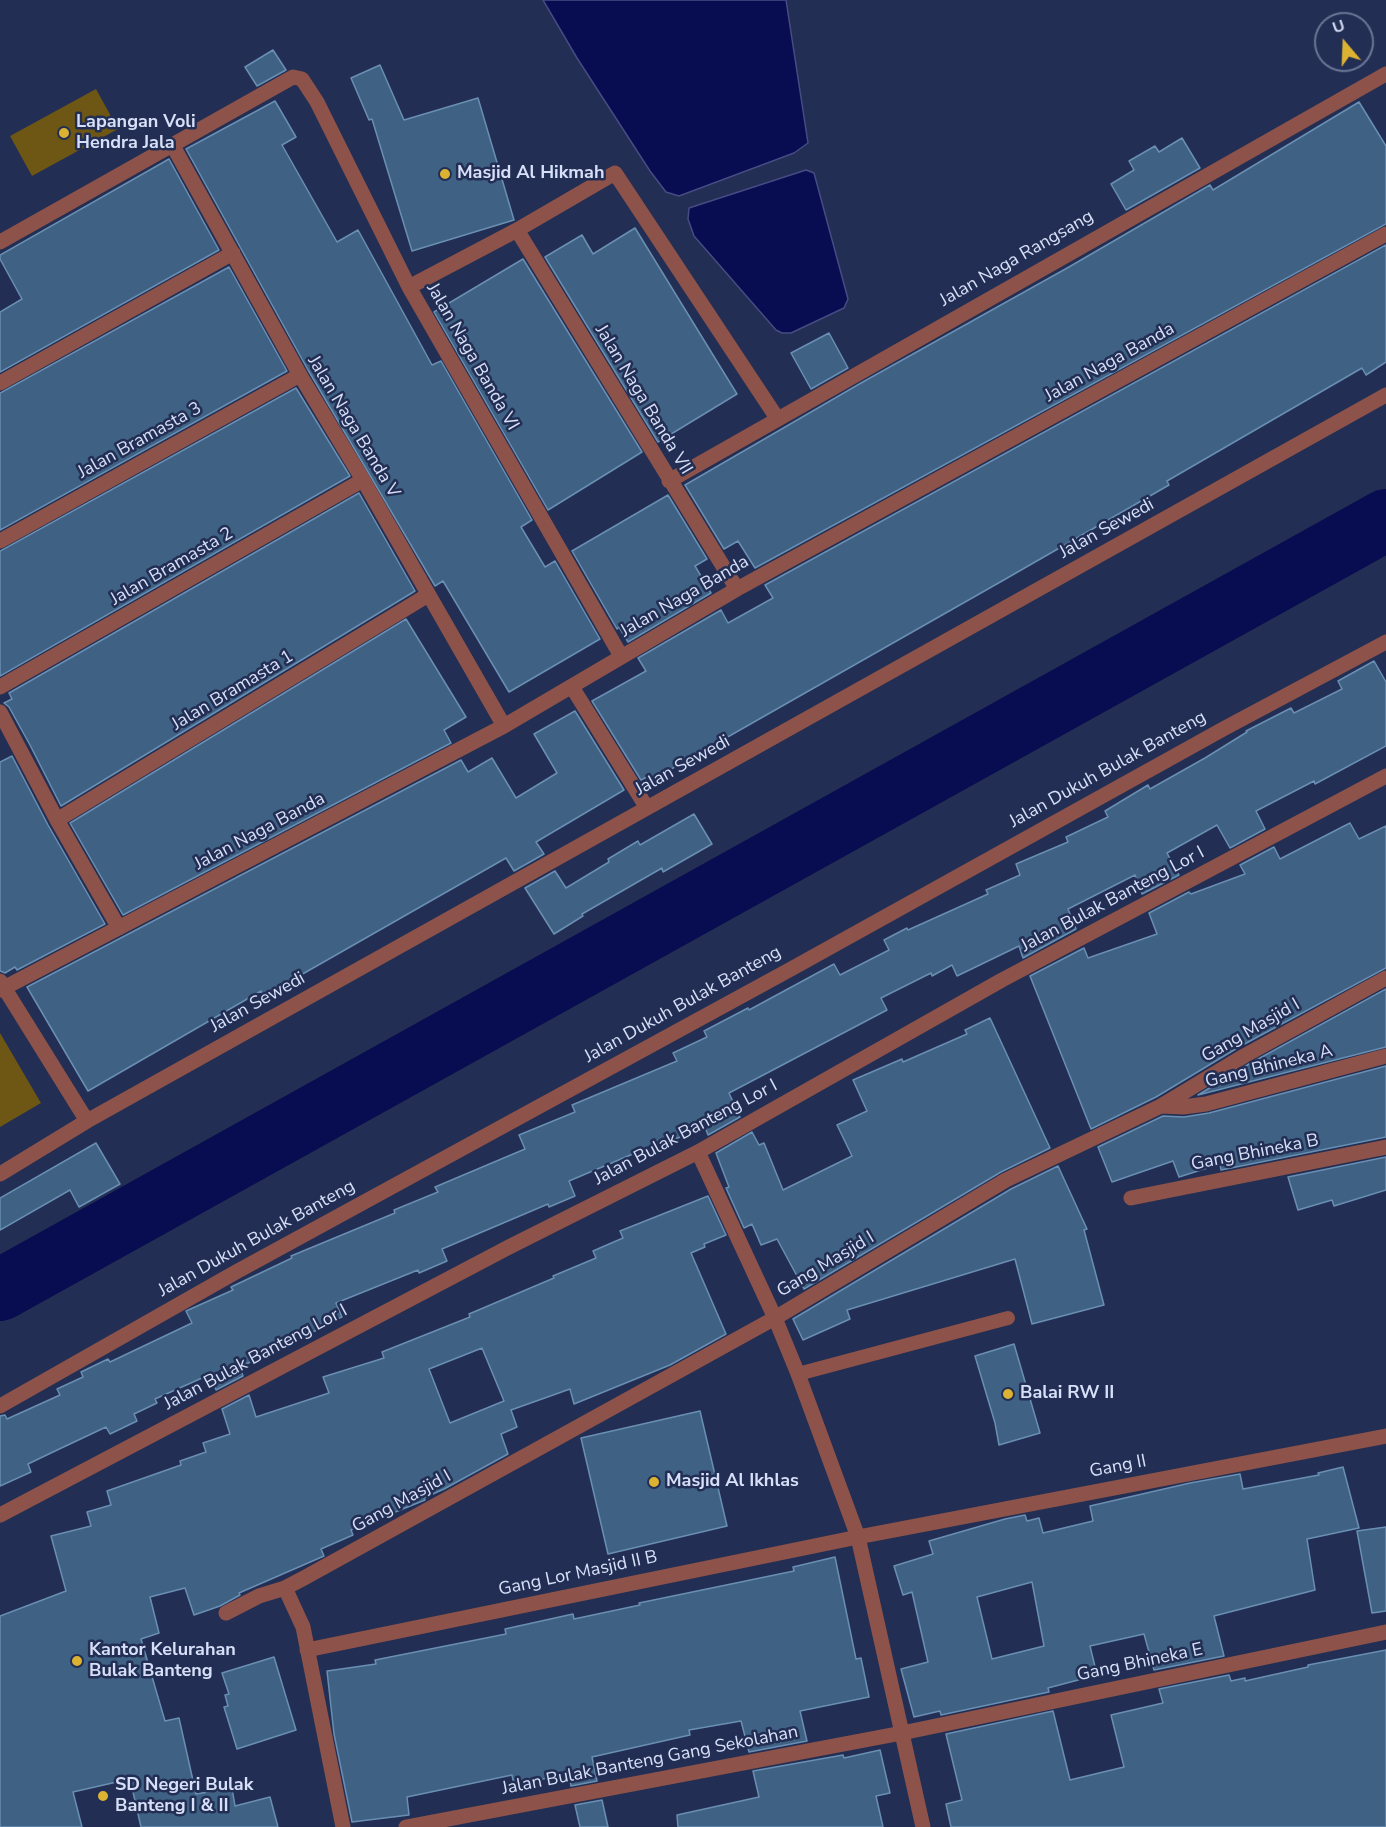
<!DOCTYPE html>
<style>
body{margin:0}
#map{position:relative;width:1386px;height:1827px;overflow:hidden;background:#222e53;font-family:"Nunito Sans",sans-serif}
canvas{display:block}
.north{position:absolute;left:1314px;top:12px;width:60px;height:60px;box-sizing:border-box;background:#222e53;border:2px solid #6a7595;border-radius:50%;rotate:341deg;font-size:16px;font-weight:700;line-height:24px;text-align:center;color:#d7e0f8}
.north::after{content:'';display:block;margin:auto;width:21px;height:27px;background:#dcb233;clip-path:polygon(50% 0,100% 100%,50% 72%,0 100%)}
</style>
<div id="map">
<canvas width="1386" height="1827"></canvas>
<div class="north">U</div>
</div>
<script>
const g = document.querySelector('canvas').getContext('2d');
g.lineJoin = 'round';
function fill(path, color) {
  g.fillStyle = color;
  g.fill(path, 'evenodd');
}
function shape(rows) {
  const path = new Path2D();
  for (const r of rows) {
    path.moveTo(r[0], r[1]);
    for (let i = 2; i < r.length; i += 2) path.lineTo(r[i], r[i + 1]);
  }
  return path;
}
function trace(path, color, width, dash) {
  g.strokeStyle = color;
  g.lineWidth = width;
  g.lineCap = dash ? 'butt' : 'round';
  g.setLineDash(dash || []);
  g.stroke(path);
}
function drawText(font, color, halo, rows, align = 'center') {
  g.font = font + ' "Nunito Sans",sans-serif';
  g.lineWidth = 5;
  g.setLineDash([]);
  g.textBaseline = 'middle';
  g.strokeStyle = halo;
  g.fillStyle = color;
  for (const [text, x, y, turn = 0] of rows) {
    g.save();
    g.translate(x, y);
    g.rotate((+turn || 0) * Math.PI / 180);
    g.textAlign = isNaN(turn) ? turn : align;
    if (halo) g.strokeText(text, 0, 0);
    g.fillText(text, 0, 0);
    g.restore();
  }
}
const green = shape([
 [96,89,118,129,32,176,10,136],
 [0,1033,41,1103,0,1127]
]);
const water = shape([
 [543,0,786,0,808,143,794,153,679,196,666,192,650,171,577,58,543,0],
 [806,170,814,173,848,299,844,308,791,333,782,333,776,330,694,236,688,219,689,208,806,170]
]);
const river = shape([
 [0,1290,1386,520]
]);
const building = shape([
 [273,50,286,70,257,86,245,67,273,50],
 [380,65,404,120,478,98,514,220,412,251,372,119,369,120,351,78,380,65],
 [275,101,296,137,282,145,337,242,358,230,432,365,441,361,532,520,521,527,545,567,555,561,600,639,509,692,443,581,435,586,308,370,186,149,275,101],
 [1359,102,1386,146,1386,224,755,568,738,541,724,549,685,485,861,383,1069,267,1210,185,1213,190,1359,102],
 [1182,138,1200,168,1126,210,1111,184,1134,170,1129,161,1155,146,1159,152,1182,138],
 [169,159,219,250,0,372,0,312,22,299,0,259,0,255,169,159],
 [635,228,737,394,658,442,545,257,582,235,593,254,635,228],
 [1386,245,1386,362,1366,375,1362,368,1167,481,1169,485,1002,581,652,780,649,776,641,780,592,701,646,671,638,658,721,610,728,623,773,598,765,585,1386,245],
 [523,259,642,452,548,510,434,312,523,259],
 [229,267,287,371,0,530,0,393,229,267],
 [829,333,848,368,811,389,791,353,829,333],
 [296,388,350,476,0,676,0,551,296,388],
 [359,493,415,591,61,806,30,745,9,707,4,703,12,699,9,693,359,493],
 [668,495,707,559,695,566,711,593,628,642,619,627,617,629,572,551,668,495],
 [406,619,466,717,444,730,451,743,123,915,70,823,406,619],
 [1374,661,1386,682,1386,746,1315,784,1314,781,1256,811,1265,829,1230,848,1217,825,1167,853,1179,875,1142,894,1135,875,1068,909,1076,929,1023,958,1019,946,957,976,952,965,932,976,931,973,881,998,887,1010,729,1093,740,1117,708,1135,705,1127,648,1150,647,1148,569,1181,575,1196,549,1207,548,1204,442,1249,447,1261,419,1273,418,1270,336,1303,342,1317,316,1327,317,1330,240,1367,243,1376,216,1390,211,1374,155,1399,157,1403,134,1414,137,1421,110,1434,106,1427,53,1452,28,1464,31,1472,0,1486,0,1416,5,1415,7,1419,60,1395,57,1389,83,1377,81,1372,108,1359,110,1362,192,1323,186,1311,233,1290,231,1287,292,1258,291,1256,395,1213,394,1210,438,1192,435,1187,525,1149,519,1135,575,1112,572,1105,677,1061,673,1053,707,1037,704,1031,748,1008,749,1010,834,964,840,975,889,950,884,940,907,928,908,930,988,894,986,890,1020,875,1016,864,1068,842,1066,837,1108,817,1105,811,1148,785,1150,789,1205,758,1247,732,1246,731,1291,708,1294,713,1342,689,1338,681,1374,661],
 [575,711,624,790,536,842,544,854,514,871,506,858,264,996,261,991,88,1091,27,987,461,760,468,772,492,758,516,798,557,773,534,734,575,711],
 [12,756,48,825,105,924,17,970,15,967,5,973,0,971,0,762,12,756],
 [694,814,712,844,663,872,662,868,582,914,583,916,554,934,525,888,555,871,566,888,609,862,608,859,638,841,640,845,694,814],
 [1350,823,1359,839,1386,826,1386,968,1239,1047,1156,1097,1091,1129,1030,976,1084,948,1088,958,1157,934,1149,913,1189,892,1191,894,1245,874,1240,865,1274,847,1280,859,1350,823],
 [1386,989,1386,1047,1198,1095,1249,1064,1386,989],
 [990,1018,1050,1148,1001,1172,804,1289,777,1239,761,1245,752,1224,744,1228,726,1188,729,1187,716,1153,752,1132,759,1145,764,1143,783,1190,852,1156,837,1125,867,1111,853,1080,902,1059,903,1062,967,1034,965,1030,990,1018],
 [1386,1066,1386,1137,1221,1170,1220,1164,1179,1177,1173,1161,1112,1182,1098,1147,1163,1116,1184,1117,1209,1113,1386,1066],
 [96,1143,120,1184,79,1207,70,1190,0,1230,0,1198,96,1143],
 [1386,1157,1386,1190,1334,1206,1332,1200,1298,1210,1288,1177,1386,1157],
 [1058,1166,1087,1229,1084,1230,1104,1305,1032,1324,1015,1259,847,1310,850,1319,803,1340,793,1319,1011,1189,1058,1166],
 [708,1196,726,1235,704,1244,705,1247,691,1253,726,1334,670,1365,574,1404,570,1389,511,1410,517,1427,501,1434,508,1454,444,1489,424,1498,425,1500,351,1530,353,1535,321,1549,324,1556,239,1593,240,1595,220,1606,194,1615,185,1588,150,1597,159,1633,141,1639,165,1721,179,1718,196,1794,232,1788,235,1806,270,1797,278,1827,141,1827,130,1779,73,1792,82,1827,0,1827,0,1616,66,1591,51,1536,91,1526,87,1512,111,1505,107,1491,181,1465,180,1461,206,1452,203,1443,230,1434,222,1409,249,1395,256,1417,329,1393,323,1377,384,1358,382,1352,470,1317,469,1314,554,1278,553,1276,596,1258,593,1251,623,1238,620,1231,708,1196],
 [482,1348,504,1401,450,1423,429,1369,482,1348],
 [1014,1344,1040,1433,999,1445,995,1423,975,1356,1014,1344],
 [700,1411,727,1526,608,1554,581,1438,700,1411],
 [1343,1467,1359,1528,1307,1539,1315,1590,1214,1616,1224,1656,1154,1670,1144,1634,1090,1646,1097,1675,1048,1688,1049,1692,941,1715,940,1711,914,1717,901,1669,928,1662,912,1592,903,1595,894,1566,933,1554,929,1541,1005,1519,1025,1515,1027,1521,1039,1518,1043,1533,1093,1521,1090,1506,1190,1483,1240,1474,1243,1489,1319,1475,1318,1473,1343,1467],
 [1032,1582,1044,1646,992,1659,977,1597,1032,1582],
 [1386,1527,1386,1611,1372,1613,1357,1531,1386,1527],
 [835,1557,856,1659,861,1658,869,1697,800,1711,807,1741,749,1752,741,1721,689,1730,690,1735,592,1757,597,1781,571,1786,569,1775,562,1775,514,1785,512,1775,407,1797,409,1815,352,1822,334,1734,327,1671,376,1664,375,1660,506,1634,505,1629,573,1614,574,1619,640,1605,639,1603,794,1571,793,1567,835,1557],
 [1386,1650,1386,1827,951,1827,946,1804,962,1800,946,1734,1053,1711,1070,1780,1124,1767,1111,1715,1163,1703,1159,1689,1229,1675,1231,1681,1245,1678,1245,1681,1308,1667,1308,1665,1386,1650],
 [274,1657,296,1730,237,1749,224,1707,228,1706,225,1695,229,1694,222,1673,274,1657],
 [880,1750,890,1793,876,1796,883,1827,678,1827,677,1815,759,1797,753,1771,843,1755,844,1758,880,1750],
 [602,1800,608,1827,580,1827,575,1805,602,1800]
]);
const service = shape([
 [798,1374,1008,1318]
]);
const minor = shape([
 [173,146,300,375,363,480,504,726],
 [517,230,737,589],
 [0,242,293,77,302,79,317,102,409,287,621,656],
 [409,287,517,230,615,173,777,418],
 [0,383,233,253],
 [669,481,1386,74],
 [0,541,300,375],
 [0,687,363,480],
 [572,687,647,808],
 [0,712,57,820,119,928],
 [57,820,428,595],
 [0,981,87,1121],
 [0,990,504,726,737,589,1386,234],
 [1161,1106,1183,1107,1206,1104,1386,1056],
 [698,1152,775,1318,798,1374,858,1537,923,1827],
 [0,1174,87,1121,1386,395],
 [1131,1198,1386,1147],
 [0,1406,236,1272,791,969,1225,728,1386,642],
 [0,1515,509,1247,698,1152,1002,980,1386,776],
 [285,1588,303,1627,343,1827],
 [226,1613,259,1596,285,1588,304,1578,775,1318,1006,1180,1161,1106,1244,1056,1386,978],
 [307,1650,858,1537,1386,1436],
 [406,1827,902,1733,1386,1632]
]);
const markers = [
 [64,133,6,"#dcb233"],
 [445,174,6,"#dcb233"],
 [1008,1394,6,"#dcb233"],
 [654,1482,6,"#dcb233"],
 [77,1661,6,"#dcb233"],
 [103,1796,6,"#dcb233"]
];
const poiNames = [
 ["Lapangan Voli",76,123],
 ["Hendra Jala",76,144],
 ["Masjid Al Hikmah",457,174],
 ["Balai RW II",1020,1394],
 ["Masjid Al Ikhlas",666,1482],
 ["Kantor Kelurahan",89,1651],
 ["Bulak Banteng",89,1672],
 ["SD Negeri Bulak",115,1786],
 ["Banteng I & II",115,1807]
];
const streetNames = [
 ["Jalan Naga Rangsang",1017,259,-30],
 ["Jalan Naga Banda VI",472,357,60],
 ["Jalan Naga Banda",1110,363,-29],
 ["Jalan Naga Banda VII",643,400,59],
 ["Jalan Naga Banda V",353,427,59],
 ["Jalan Bramasta 3",140,441,-29],
 ["Jalan Sewedi",1107,529,-29],
 ["Jalan Bramasta 2",172,567,-30],
 ["Jalan Naga Banda",685,597,-30],
 ["Jalan Bramasta 1",233,691,-31],
 ["Jalan Sewedi",683,766,-29],
 ["Jalan Dukuh Bulak Banteng",1108,770,-29],
 ["Jalan Naga Banda",260,832,-28],
 ["Jalan Bulak Banteng Lor I",1113,900,-28],
 ["Jalan Sewedi",258,1003,-29],
 ["Jalan Dukuh Bulak Banteng",683,1005,-29],
 ["Gang Masjid I",1251,1031,-30],
 ["Gang Bhineka A",1269,1067,-14],
 ["Jalan Bulak Banteng Lor I",686,1133,-28],
 ["Gang Bhineka B",1255,1153,-11],
 ["Jalan Dukuh Bulak Banteng",257,1239,-29],
 ["Gang Masjid I",826,1265,-31],
 ["Jalan Bulak Banteng Lor I",256,1358,-28],
 ["Gang II",1118,1467,-11],
 ["Gang Masjid I",402,1502,-29],
 ["Gang Lor Masjid II B",578,1574,-12],
 ["Gang Bhineka E",1140,1663,-12],
 ["Jalan Bulak Banteng Gang Sekolahan",650,1761,-11]
];
fill(green, '#6e5714');
fill(water, '#080c51');
trace(water, '#464c83', 1.5);
trace(river, '#080c51', 62);
fill(building, '#3f6284');
trace(building, '#6a8fb3', 1.5);
trace(service, '#8d5249', 14);
trace(minor, '#8d5249', 15);
for (const [x, y, r, color] of markers) {
  const dot = new Path2D();
  dot.arc(x, y, r, 0, 2 * Math.PI);
  g.fillStyle = color;
  g.fill(dot);
  trace(dot, '#222e53', 2);
}
drawText('bold 18px', '#d7e0f8', '#222e53', poiNames, 'left');
drawText('18px', '#d7e0f8', '#222e53', streetNames);
</script>
